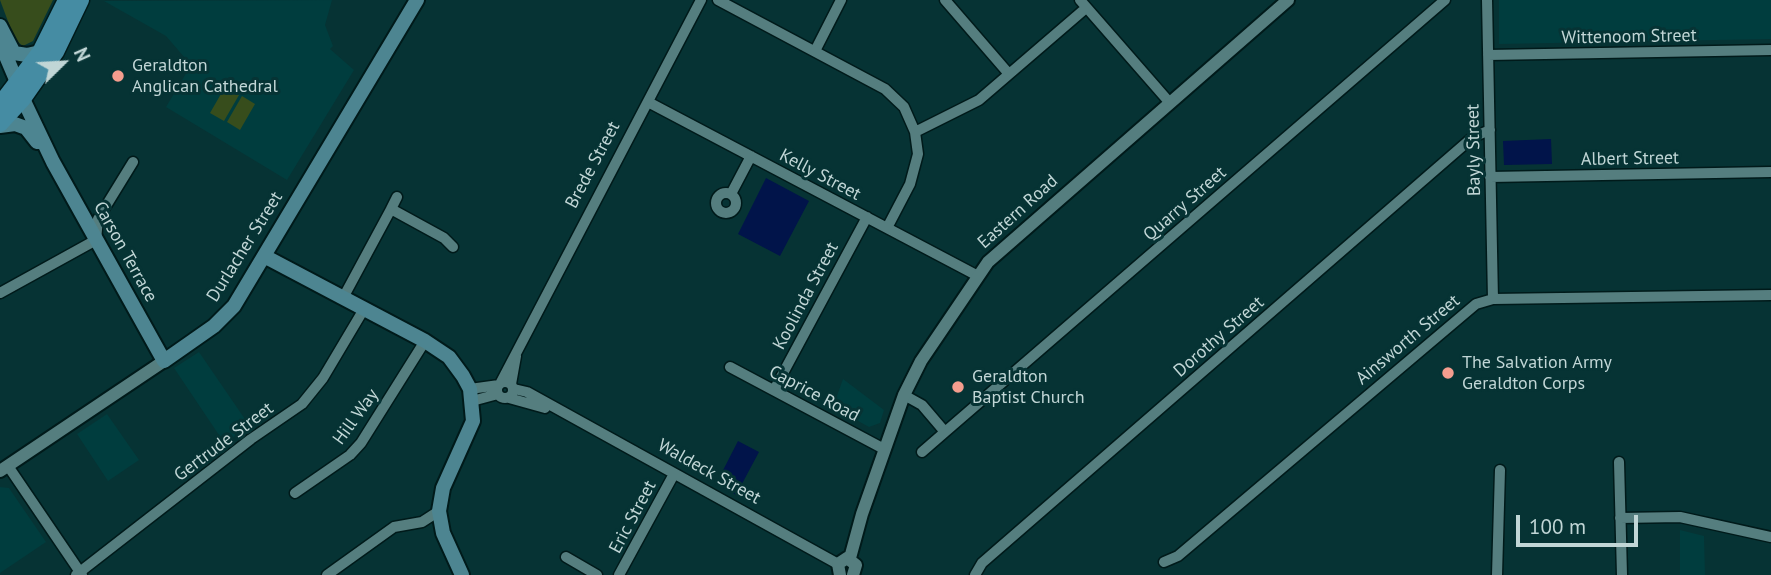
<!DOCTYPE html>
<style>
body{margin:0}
#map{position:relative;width:1771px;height:575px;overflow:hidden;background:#063334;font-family:"PT Sans",sans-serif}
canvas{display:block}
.north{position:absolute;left:28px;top:28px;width:70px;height:70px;-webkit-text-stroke:5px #063334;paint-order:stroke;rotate:66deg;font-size:19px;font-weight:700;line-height:28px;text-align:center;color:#c1d6d6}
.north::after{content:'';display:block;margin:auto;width:24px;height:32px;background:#c1d6d6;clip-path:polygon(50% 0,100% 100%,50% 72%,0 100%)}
.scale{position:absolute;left:1516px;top:515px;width:122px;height:32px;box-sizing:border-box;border:4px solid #c1d6d6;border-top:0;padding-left:9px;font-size:21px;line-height:24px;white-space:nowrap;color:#c1d6d6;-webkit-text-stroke:5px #063334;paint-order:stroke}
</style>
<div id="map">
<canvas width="1771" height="575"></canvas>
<div class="north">N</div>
<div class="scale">100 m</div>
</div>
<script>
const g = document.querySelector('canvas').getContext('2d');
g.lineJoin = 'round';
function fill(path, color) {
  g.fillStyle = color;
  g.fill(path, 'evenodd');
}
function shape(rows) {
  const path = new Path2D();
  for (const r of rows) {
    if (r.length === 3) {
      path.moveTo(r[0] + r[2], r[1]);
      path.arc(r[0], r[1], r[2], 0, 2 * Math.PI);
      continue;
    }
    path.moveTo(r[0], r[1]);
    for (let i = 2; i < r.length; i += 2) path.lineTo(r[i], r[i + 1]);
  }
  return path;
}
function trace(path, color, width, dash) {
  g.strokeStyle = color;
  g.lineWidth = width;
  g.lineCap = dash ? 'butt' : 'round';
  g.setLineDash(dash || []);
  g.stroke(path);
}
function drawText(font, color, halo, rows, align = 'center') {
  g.font = font + ' "PT Sans",sans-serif';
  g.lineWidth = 6;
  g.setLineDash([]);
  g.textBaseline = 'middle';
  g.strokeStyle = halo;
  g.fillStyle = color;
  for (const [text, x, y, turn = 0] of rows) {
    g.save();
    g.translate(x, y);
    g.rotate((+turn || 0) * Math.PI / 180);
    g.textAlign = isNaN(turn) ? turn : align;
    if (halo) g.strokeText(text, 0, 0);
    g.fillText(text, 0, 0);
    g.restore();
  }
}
const built = shape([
 [332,0,325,25,333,46,330,49,354,70,287,180,166,107,191,65,166,36,104,1],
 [1499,0,1771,0,1771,39,1499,44],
 [199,352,249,425,225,444,174,368],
 [843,379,884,410,880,423,869,427,833,407],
 [107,414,139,460,108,481,77,434],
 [0,487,9,488,46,542,0,573],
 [1680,530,1704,536,1705,575,1680,575]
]);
const green = shape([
 [0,0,53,0,33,41,23,46,15,40],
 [225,87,239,95,224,121,210,113],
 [242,96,255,104,240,130,227,122]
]);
const water = shape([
 [1551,139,1552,164,1504,165,1503,141],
 [766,178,809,201,780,256,738,234],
 [738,441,759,452,736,495,716,484]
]);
const minor = shape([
 [718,0,885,89,904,107,915,132,918,154,910,184,887,228],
 [945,0,1009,74],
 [1080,0,1170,103],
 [1487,0,1493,299],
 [815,51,841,0],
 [1488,55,1771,50],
 [648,102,978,276],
 [915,132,979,100,1086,8],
 [1490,177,1771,172],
 [726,203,10],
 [731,194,751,156],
 [391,209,397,197],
 [0,293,96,240,98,219,133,162],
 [343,298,391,209,444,238,453,247],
 [730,367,884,449],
 [505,390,8],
 [500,384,701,0],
 [511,384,516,356],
 [470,389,499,385],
 [514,389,527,392,838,564],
 [774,390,867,217],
 [904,395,922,405,945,432,1445,0],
 [509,398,545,408],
 [472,401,498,394],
 [922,452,945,432],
 [1619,462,1622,575],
 [8,466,82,575],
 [295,493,350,455,361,443,425,341],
 [1620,518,1680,517,1771,537],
 [566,557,597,575],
 [1164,562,1178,556,1476,304,1493,299,1771,295],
 [76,575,251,439,302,404,323,378,364,309],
 [327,575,394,527,422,522,439,511],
 [619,575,674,474],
 [975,575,982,563,1473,137,1490,130],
 [1497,575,1500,470]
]);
const tertiary = shape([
 [0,471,164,361],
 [850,558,862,514,904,395,921,361,988,262,1288,0],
 [840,575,838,564,847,558,856,565,853,575]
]);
const secondary = shape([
 [0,26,14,53,27,55,40,52],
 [0,42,17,82],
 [23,99,53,162,164,361,214,326,234,306,417,0],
 [0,126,15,124,26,128,37,142],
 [264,256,425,341,449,357,463,376,470,389,473,421,443,488,439,511,443,533,462,575]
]);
const primary = shape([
 [0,104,40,52,66,0],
 [0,124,23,99,56,52,81,0]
]);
const markers = [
 [118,76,7,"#f59d8e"],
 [1448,373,7,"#f59d8e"],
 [958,387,7,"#f59d8e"]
];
const streetNames = [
 ["Wittenoom Street",1629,37,-1],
 ["Bayly Street",1474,150,-91],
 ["Albert Street",1630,159,-1],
 ["Brede Street",593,165,-62],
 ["Kelly Street",820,175,28],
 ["Quarry Street",1185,204,-41],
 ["Eastern Road",1018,212,-42],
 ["Durlacher Street",245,247,-58],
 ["Carson Terrace",125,252,61],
 ["Koolinda Street",806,296,-62],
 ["Dorothy Street",1219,337,-41],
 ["Ainsworth Street",1408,340,-40],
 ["Caprice Road",814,394,28],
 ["Hill Way",356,417,-54],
 ["Gertrude Street",224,442,-37],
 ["Waldeck Street",709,472,29],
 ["Eric Street",633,517,-62]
];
const poiNames = [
 ["Geraldton",132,66],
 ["Anglican Cathedral",132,87],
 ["The Salvation Army",1462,363],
 ["Geraldton Corps",1462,384],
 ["Geraldton",972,377],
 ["Baptist Church",972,398]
];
fill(built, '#003d3e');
fill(green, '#374d1c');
fill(water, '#01144a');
trace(minor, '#001a1a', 13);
trace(tertiary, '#001a1a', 16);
trace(secondary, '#001a1a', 18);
trace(primary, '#001a1a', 19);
trace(minor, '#557e7f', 10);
trace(tertiary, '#557e7f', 12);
trace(secondary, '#4d8591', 14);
trace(primary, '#458ca3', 16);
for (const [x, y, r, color] of markers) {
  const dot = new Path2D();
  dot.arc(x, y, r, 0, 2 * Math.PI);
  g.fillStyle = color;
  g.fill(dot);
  trace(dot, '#063334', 2.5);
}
drawText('18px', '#c1d6d6', '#063334', streetNames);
drawText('18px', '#c1d6d6', '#063334', poiNames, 'left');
</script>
